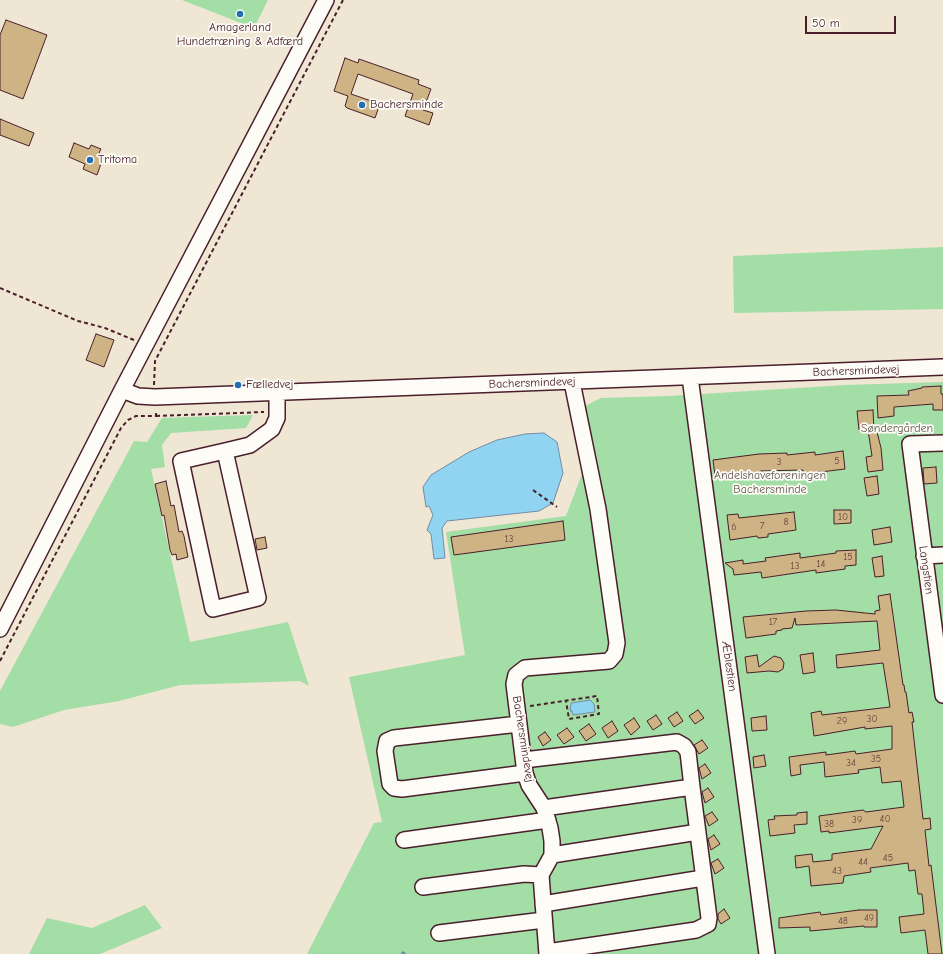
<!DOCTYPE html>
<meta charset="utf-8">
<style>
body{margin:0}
#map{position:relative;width:943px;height:954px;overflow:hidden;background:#efe6d4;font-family:"Comic Neue",sans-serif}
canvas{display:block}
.scale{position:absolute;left:805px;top:16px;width:91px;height:18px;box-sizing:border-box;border:2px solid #4a1f2b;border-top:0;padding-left:5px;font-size:12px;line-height:14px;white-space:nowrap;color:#4a1f2b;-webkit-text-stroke:3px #fdfcf7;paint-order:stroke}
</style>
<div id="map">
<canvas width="943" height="954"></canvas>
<div class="scale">50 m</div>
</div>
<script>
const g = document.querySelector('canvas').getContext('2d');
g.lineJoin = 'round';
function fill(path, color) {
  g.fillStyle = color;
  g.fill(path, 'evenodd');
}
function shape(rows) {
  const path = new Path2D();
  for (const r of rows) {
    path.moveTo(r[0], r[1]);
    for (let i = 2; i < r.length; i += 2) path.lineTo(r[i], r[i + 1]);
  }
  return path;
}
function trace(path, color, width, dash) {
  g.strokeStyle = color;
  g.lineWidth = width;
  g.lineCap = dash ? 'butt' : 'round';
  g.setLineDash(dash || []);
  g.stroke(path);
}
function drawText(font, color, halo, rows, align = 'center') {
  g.font = font + ' "Comic Neue",sans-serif';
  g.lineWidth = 3.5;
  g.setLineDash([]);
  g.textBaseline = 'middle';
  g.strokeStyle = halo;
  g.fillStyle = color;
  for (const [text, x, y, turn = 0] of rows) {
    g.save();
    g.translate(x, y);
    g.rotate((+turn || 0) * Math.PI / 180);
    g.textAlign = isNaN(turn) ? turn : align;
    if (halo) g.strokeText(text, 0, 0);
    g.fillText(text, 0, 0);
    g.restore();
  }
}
const green = shape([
 [182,0,268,0,254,28],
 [943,247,943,309,734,313,733,256],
 [943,382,943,954,307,954,374,823,382,822,349,677,465,655,446,532,566,516,582,474,573,413,566,405,587,405,601,398,670,396,846,385],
 [253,415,246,428,171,433,162,445,165,467,151,469,190,642,288,622,309,686,300,681,180,685,119,701,64,710,13,727,0,724,0,691,134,441,147,442,162,418],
 [145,905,162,928,100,954,29,954,47,918,92,928]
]);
const water = shape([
 [544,433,557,442,563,473,553,503,539,511,447,521,442,528,445,558,434,559,431,534,427,530,433,515,429,506,426,507,423,487,431,475,469,452,497,440,525,434,544,433],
 [590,700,594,704,595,712,573,715,572,711,570,711,571,703,590,700]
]);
const stream = shape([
 [403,953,404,954]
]);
const building = shape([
 [6,20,47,35,23,99,0,90,0,35,6,20],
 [345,58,358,63,359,59,419,80,418,84,431,89,423,110,433,113,429,125,405,116,413,94,358,74,351,94,380,104,375,118,347,108,345,106,348,96,334,91,345,58],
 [0,119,34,133,29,146,0,135,0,119],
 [74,143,89,149,91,145,101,149,99,153,104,155,97,175,83,169,85,164,69,157,74,143],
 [96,334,114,340,104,367,86,360,96,334],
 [941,386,941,394,943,394,943,410,933,410,933,404,894,407,894,416,878,418,877,396,909,395,908,391,922,388,922,387,941,386],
 [873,410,874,429,876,428,881,448,883,470,868,472,866,457,872,456,868,430,874,429,859,430,857,411,873,410],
 [843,451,845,469,804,474,803,470,760,471,760,473,746,475,745,472,715,476,713,460,759,454,787,453,787,455,815,452,815,455,843,451],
 [936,467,937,483,924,484,923,468,936,467],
 [877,476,879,494,867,496,864,478,877,476],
 [166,481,171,506,174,505,179,532,182,531,184,536,188,557,177,560,176,554,172,555,170,550,164,515,162,516,155,484,166,481],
 [834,510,851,510,851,523,834,524,834,510],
 [794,512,796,530,768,534,768,537,758,538,757,536,730,540,727,515,738,514,739,518,794,512],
 [563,521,565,540,454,555,451,537,563,521],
 [890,527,892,542,874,545,872,530,890,527],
 [265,537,267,548,257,550,255,539,265,537],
 [856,550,856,565,845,566,845,569,816,573,816,570,762,578,761,572,734,575,733,569,725,563,743,560,743,564,766,561,765,558,800,553,800,558,836,553,836,551,856,550],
 [882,556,884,576,875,577,872,558,882,556],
 [890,594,903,685,904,685,905,692,906,692,909,713,912,712,914,722,912,722,923,819,930,818,931,829,925,830,929,866,931,865,942,954,928,954,925,930,901,933,899,917,924,914,922,894,918,894,915,870,909,871,908,863,870,868,871,872,844,876,843,883,811,886,809,866,796,868,795,856,812,854,813,862,832,860,832,854,871,849,883,826,829,833,829,831,821,832,819,816,863,810,866,812,904,807,901,781,882,783,880,767,858,770,859,773,825,777,824,762,800,765,801,774,791,776,789,757,826,752,826,755,855,751,856,754,892,749,892,726,865,729,865,727,814,736,811,713,821,711,822,715,890,707,883,663,837,668,836,655,880,650,877,621,796,625,795,618,792,628,782,629,782,630,776,631,776,634,746,638,743,617,806,611,836,610,875,614,875,611,880,610,878,596,890,594],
 [813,653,815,672,803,674,800,655,813,653],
 [757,655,759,667,774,656,781,658,784,663,783,669,778,672,769,671,747,673,745,657,757,655],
 [698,710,704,718,695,724,689,716,698,710],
 [677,712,683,721,674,727,668,718,677,712],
 [656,715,662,724,653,730,647,721,656,715],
 [766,716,767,730,752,731,751,718,766,716],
 [634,718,640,727,631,735,624,725,634,718],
 [612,721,618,731,608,738,602,728,612,721],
 [589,724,596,734,586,741,579,731,589,724],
 [567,728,574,737,564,744,557,735,567,728],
 [545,732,551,740,543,746,538,737,545,732],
 [702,740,708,748,699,754,694,745,702,740],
 [764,755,766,766,754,768,753,757,764,755],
 [705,764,711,773,702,779,699,768,705,764],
 [708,788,714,797,705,803,702,792,708,788],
 [712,812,718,820,709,826,705,816,712,812],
 [807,812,807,824,794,825,795,833,770,836,768,820,775,819,774,816,797,815,797,813,807,812],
 [714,835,720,844,711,850,708,839,714,835],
 [718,859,724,868,715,874,711,863,718,859],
 [724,909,730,918,721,924,718,919,718,914,724,909],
 [859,910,877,910,877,927,864,927,864,926,810,931,810,927,779,928,779,918,820,912,821,915,859,910]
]);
const path = shape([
 [0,288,78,321,105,328,134,340],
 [154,385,155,361,343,0],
 [156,416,264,412],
 [533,490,557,507],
 [0,661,121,428,128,420,136,416,156,416,156,411],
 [530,706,597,696,599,714,569,719,566,701]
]);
const minor = shape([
 [690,377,767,954],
 [122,390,138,396,155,397,943,367],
 [943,443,910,444,943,695],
 [225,451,258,598,213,609,181,461,225,451,250,445,272,429,277,418,277,392],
 [924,556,943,555],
 [0,629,122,390,326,0],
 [519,724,394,738,387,741,385,751,390,784,394,788,402,789,525,773],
 [524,760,677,742,684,746,688,752,692,787],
 [544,808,692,787,709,918,708,924,696,930,547,952],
 [404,840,548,820],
 [552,855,698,832],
 [423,887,524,874,541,875],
 [543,904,703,878],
 [439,933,544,920],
 [547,954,541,875,552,855,552,841,550,828,544,808,529,785,525,773,514,684,516,675,525,668,609,661,615,654,617,643,598,509,572,382]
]);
const markers = [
 [240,14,4,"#1f6fb2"],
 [362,105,4,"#1f6fb2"],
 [90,160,4,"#1f6fb2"],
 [238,385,4,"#1f6fb2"]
];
const numberNames = [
 ["5",837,461],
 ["3",779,462],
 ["10",843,517],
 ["8",786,522],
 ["7",762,526],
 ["6",734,527],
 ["13",509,539],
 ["15",848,557],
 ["14",821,564],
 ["13",795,566],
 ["17",773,622],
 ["30",872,719],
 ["29",842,721],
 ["35",876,759],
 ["34",851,763],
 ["40",885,819],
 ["39",857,820],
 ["38",829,824],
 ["45",888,858],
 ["44",863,862],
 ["43",837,871],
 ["49",869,918],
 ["48",843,921]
];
const poiNames = [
 ["Amagerland",240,28,"center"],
 ["Hundetræning & Adfærd",240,42,"center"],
 ["Bachersminde",370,105],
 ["Tritoma",98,160],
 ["Fælledvej",246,385]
];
const streetNames = [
 ["Bachersmindevej",856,371,-2],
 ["Bachersmindevej",532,383,-2],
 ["Langstien",926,570,82],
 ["Æblestien",729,666,82],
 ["Bachersmindevej",523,739,81]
];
const parkNames = [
 ["Søndergården",897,429],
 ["Andelshaveforeningen",770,476],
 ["Bachersminde",770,490]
];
fill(green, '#a2dea5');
fill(water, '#90d4f2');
trace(water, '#748ca2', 1);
trace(stream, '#748ca2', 3.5);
fill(building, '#ceb384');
trace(building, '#4a1f2b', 1);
trace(minor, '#4a1f2b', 18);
trace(path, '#4a1f2b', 2, [4, 3]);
trace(minor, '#fdfcf7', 15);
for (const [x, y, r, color] of markers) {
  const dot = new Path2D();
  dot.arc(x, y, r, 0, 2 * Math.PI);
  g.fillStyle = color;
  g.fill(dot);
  trace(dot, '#fdfcf7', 1.5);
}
drawText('10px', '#6b4441', null, numberNames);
drawText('12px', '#4a1f2b', '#fdfcf7', poiNames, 'left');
drawText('12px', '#4a1f2b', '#fdfcf7', streetNames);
drawText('12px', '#645850', '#fdfcf7', parkNames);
</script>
